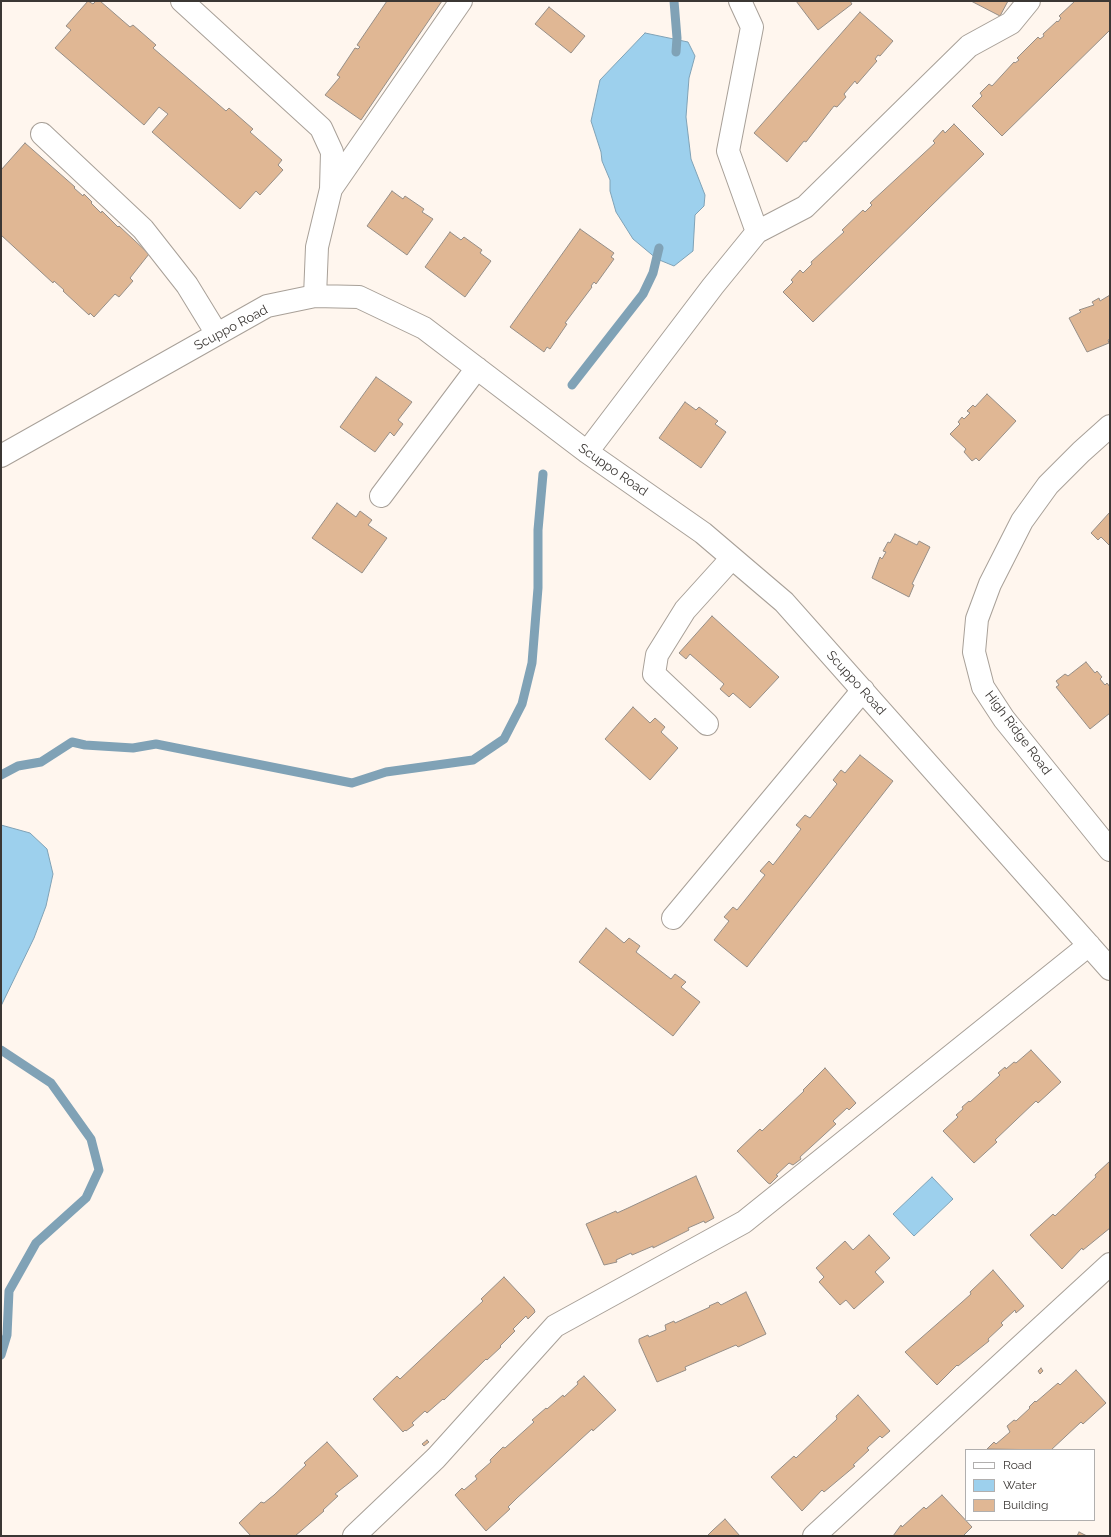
<!DOCTYPE html>
<style>
body{margin:0}
#map{position:relative;width:1111px;height:1537px;overflow:hidden;background:#fff6ee;font-family:Raleway,sans-serif}
canvas{display:block}
.frame{position:absolute;inset:0;border:2px solid #3b3734;pointer-events:none}
.legend{position:absolute;left:965px;top:1449px;width:130px;height:72px;box-sizing:border-box;background:#fff;border:1px solid #b1afae;margin:0;padding:5px 7px;list-style:none;font-size:12px;color:#3b3734}
.legend li{display:flex;align-items:center;gap:8px;height:20px}
.legend b{width:20px;border:1px solid #b1afae}
</style>
<div id="map">
<canvas width="1111" height="1537"></canvas>
<div class="frame"></div>
<ul class="legend">
<li><b style="height:5px;background:#fff"></b>Road</li>
<li><b style="height:11px;background:#9dd0ed"></b>Water</li>
<li><b style="height:11px;background:#e0b794"></b>Building</li>
</ul>
</div>
<script>
const g = document.querySelector('canvas').getContext('2d');
g.lineJoin = 'round';
function fill(path, color) {
  g.fillStyle = color;
  g.fill(path, 'evenodd');
}
function shape(rows) {
  const path = new Path2D();
  for (const r of rows) {
    path.moveTo(r[0], r[1]);
    for (let i = 2; i < r.length; i += 2) path.lineTo(r[i], r[i + 1]);
  }
  return path;
}
function trace(path, color, width, dash) {
  g.strokeStyle = color;
  g.lineWidth = width;
  g.lineCap = dash ? 'butt' : 'round';
  g.setLineDash(dash || []);
  g.stroke(path);
}
function drawText(font, color, halo, rows, align = 'center') {
  g.font = font + ' Raleway,sans-serif';
  g.lineWidth = 3;
  g.setLineDash([]);
  g.textBaseline = 'middle';
  g.strokeStyle = halo;
  g.fillStyle = color;
  for (const [text, x, y, turn = 0] of rows) {
    g.save();
    g.translate(x, y);
    g.rotate((+turn || 0) * Math.PI / 180);
    g.textAlign = isNaN(turn) ? turn : align;
    if (halo) g.strokeText(text, 0, 0);
    g.fillText(text, 0, 0);
    g.restore();
  }
}
const water = shape([
 [645,33,688,42,695,56,689,78,686,117,691,159,705,195,704,206,695,215,693,251,674,266,657,259,633,239,616,212,610,191,610,180,602,161,601,152,591,121,600,80,645,33],
 [1,825,30,833,47,849,53,874,46,906,34,938,1,1006,1,825],
 [932,1177,953,1199,914,1236,893,1214,932,1177]
]);
const stream = shape([
 [674,1,677,38,676,52],
 [572,385,643,294,653,273,659,248],
 [1,775,18,766,41,762,72,742,85,745,133,748,156,744,352,783,386,772,473,760,504,739,522,704,532,663,538,588,538,530,543,474],
 [1,1050,51,1083,91,1139,99,1170,86,1198,36,1243,9,1291,7,1335,1,1355]
]);
const building = shape([
 [88,1,93,4,96,1,100,1,130,27,133,25,156,45,153,48,226,111,229,108,253,129,250,132,282,160,278,165,283,170,260,195,256,191,240,209,152,132,168,114,159,107,144,125,55,48,71,30,66,26,88,1],
 [387,1,442,1,361,120,325,95,340,77,337,75,355,48,358,49,360,47,357,45,387,1],
 [796,1,850,1,852,4,818,30,796,1],
 [971,1,1008,1,1000,16,971,1],
 [1075,1,1110,1,1110,30,1002,136,972,106,982,96,980,93,989,84,992,86,1014,62,1015,63,1019,60,1017,58,1038,37,1040,39,1044,36,1043,34,1057,21,1058,22,1061,18,1059,16,1075,1],
 [549,7,585,36,571,53,535,24,549,7],
 [860,12,893,41,880,56,878,55,875,59,877,61,857,84,855,81,844,94,846,97,837,107,834,106,806,142,804,141,787,162,754,133,860,12],
 [954,124,984,154,813,322,783,292,793,282,791,280,800,270,803,273,812,264,811,262,844,232,842,230,863,210,865,212,872,205,870,203,935,143,933,141,943,130,945,133,954,124],
 [25,143,75,187,74,188,83,196,84,194,92,202,91,203,101,213,102,211,118,227,119,226,149,254,130,278,133,281,119,297,115,294,94,317,90,313,89,315,63,291,64,290,54,281,53,283,1,235,1,170,25,143],
 [392,191,403,199,405,196,424,209,422,212,433,219,407,255,367,226,392,191],
 [580,229,614,253,611,257,614,259,596,284,594,282,591,286,592,287,565,323,567,324,550,349,547,347,544,352,510,327,580,229],
 [450,232,461,240,464,237,482,250,480,253,491,261,465,297,425,267,450,232],
 [1110,295,1110,339,1108,340,1109,343,1087,352,1069,318,1081,312,1079,310,1094,305,1092,302,1099,298,1100,301,1110,295],
 [376,377,412,402,398,420,403,424,394,436,390,432,375,452,340,427,376,377],
 [987,394,1016,421,979,461,976,458,972,461,964,452,966,449,950,434,960,424,958,422,962,417,964,419,970,413,967,411,973,405,975,407,987,394],
 [685,402,696,410,699,407,718,421,715,424,726,432,701,468,659,438,685,402],
 [337,503,356,517,360,511,372,520,368,525,387,538,362,573,312,538,337,503],
 [1110,512,1110,546,1101,537,1098,540,1091,533,1110,512],
 [895,534,917,545,919,541,930,547,912,584,914,585,909,597,872,578,880,557,882,559,886,552,883,551,888,542,890,543,895,534],
 [712,616,779,677,750,708,733,693,729,697,720,689,724,684,690,654,686,659,679,653,712,616],
 [1086,662,1095,673,1097,671,1102,677,1100,679,1105,685,1107,683,1110,687,1110,713,1090,729,1056,687,1059,685,1056,681,1065,674,1068,676,1086,662],
 [633,707,650,723,655,718,665,727,661,732,678,748,650,780,605,739,633,707],
 [860,755,893,781,747,967,714,940,729,921,724,917,733,907,737,910,765,875,760,871,769,861,773,865,801,829,796,825,805,815,810,818,837,784,833,780,841,770,845,773,860,755],
 [606,928,624,943,629,938,640,946,636,952,671,979,675,974,686,982,681,987,700,1002,673,1036,579,962,606,928],
 [1031,1050,1061,1082,1038,1103,1036,1101,995,1140,997,1142,974,1163,943,1131,958,1117,956,1115,963,1109,962,1107,969,1101,970,1102,1000,1075,998,1073,1005,1067,1006,1069,1014,1062,1016,1063,1031,1050],
 [825,1068,856,1103,849,1110,847,1108,833,1121,836,1124,800,1157,801,1159,793,1165,789,1163,776,1175,778,1176,770,1184,768,1183,737,1151,760,1129,762,1131,804,1091,803,1090,825,1068],
 [1110,1161,1110,1228,1083,1250,1082,1248,1062,1269,1030,1235,1052,1215,1053,1214,1055,1216,1096,1177,1095,1175,1110,1161],
 [696,1176,714,1218,705,1223,704,1221,688,1228,689,1230,653,1248,653,1246,632,1255,631,1253,616,1260,617,1262,604,1265,586,1224,616,1211,617,1213,628,1208,696,1176],
 [869,1235,890,1258,875,1272,884,1282,854,1309,846,1300,840,1305,819,1282,824,1277,816,1268,845,1241,853,1250,869,1235],
 [993,1270,1024,1306,1016,1313,1015,1310,1001,1323,1003,1325,988,1339,989,1341,958,1366,957,1365,937,1385,905,1352,961,1303,971,1294,970,1292,993,1270],
 [504,1277,534,1309,535,1312,528,1319,526,1316,513,1329,515,1331,500,1346,501,1347,487,1360,486,1359,444,1400,443,1399,427,1413,425,1411,412,1423,414,1425,406,1431,405,1430,403,1432,373,1399,397,1376,400,1379,483,1301,481,1299,504,1277],
 [746,1292,766,1334,738,1347,736,1345,685,1367,686,1370,657,1382,639,1342,639,1339,648,1335,649,1337,666,1330,665,1325,674,1321,675,1323,710,1307,709,1306,718,1302,721,1305,746,1292],
 [1041,1368,1043,1371,1040,1374,1038,1371,1041,1368],
 [1076,1370,1106,1403,1083,1424,1081,1422,1051,1450,987,1449,994,1442,996,1444,1010,1432,1007,1426,1014,1420,1016,1421,1030,1408,1029,1407,1035,1401,1036,1402,1058,1383,1060,1385,1076,1370],
 [584,1376,616,1410,593,1431,592,1429,517,1498,508,1507,510,1509,486,1531,455,1495,462,1488,464,1490,477,1479,475,1476,491,1462,490,1460,503,1447,505,1448,534,1422,532,1420,546,1408,547,1409,563,1395,564,1397,578,1384,577,1382,584,1376],
 [858,1395,890,1431,882,1438,880,1436,867,1448,869,1450,853,1465,855,1466,824,1492,822,1490,802,1511,771,1477,794,1456,796,1458,837,1419,836,1416,858,1395],
 [427,1440,429,1442,424,1446,422,1444,427,1440],
 [327,1442,358,1476,335,1494,338,1496,323,1510,324,1511,295,1536,251,1536,239,1523,261,1502,264,1503,274,1495,306,1465,304,1463,327,1442],
 [942,1495,972,1527,963,1536,893,1536,901,1525,902,1527,924,1507,926,1509,942,1495],
 [725,1519,740,1536,707,1536,713,1530,725,1519],
 [1079,1532,1087,1536,1077,1536,1079,1532]
]);
const minor = shape([
 [182,1,321,128,332,152,331,189,317,247,315,296],
 [740,1,752,27,728,151,757,232],
 [42,134,143,229,187,285,217,334],
 [331,189,461,1],
 [1110,426,1081,452,1048,485,1022,521,990,584,977,619,974,652,983,687,1004,719,1110,850],
 [587,452,713,286,757,232,805,207,969,46,1011,23,1029,1],
 [1,456,267,306,315,296,359,297,424,328,587,452,703,533,784,602,1110,969],
 [381,496,477,368],
 [707,724,654,674,657,655,685,610,732,558],
 [673,918,863,690],
 [354,1536,436,1458,555,1326,744,1222,1089,945],
 [814,1536,1110,1264]
]);
const streetNames = [
 ["Scuppo Road",231,328,-28],
 ["Scuppo Road",613,470,35],
 ["Scuppo Road",856,683,48],
 ["High Ridge Road",1018,733,53]
];
fill(water, '#9dd0ed');
trace(water, '#80a2b6', 1);
trace(stream, '#80a2b6', 9);
fill(building, '#e0b794');
trace(building, '#968e87', 1);
trace(minor, '#a8a098', 24);
trace(minor, '#fff', 22);
drawText('13px', '#3b3734', '#fff', streetNames);
</script>
